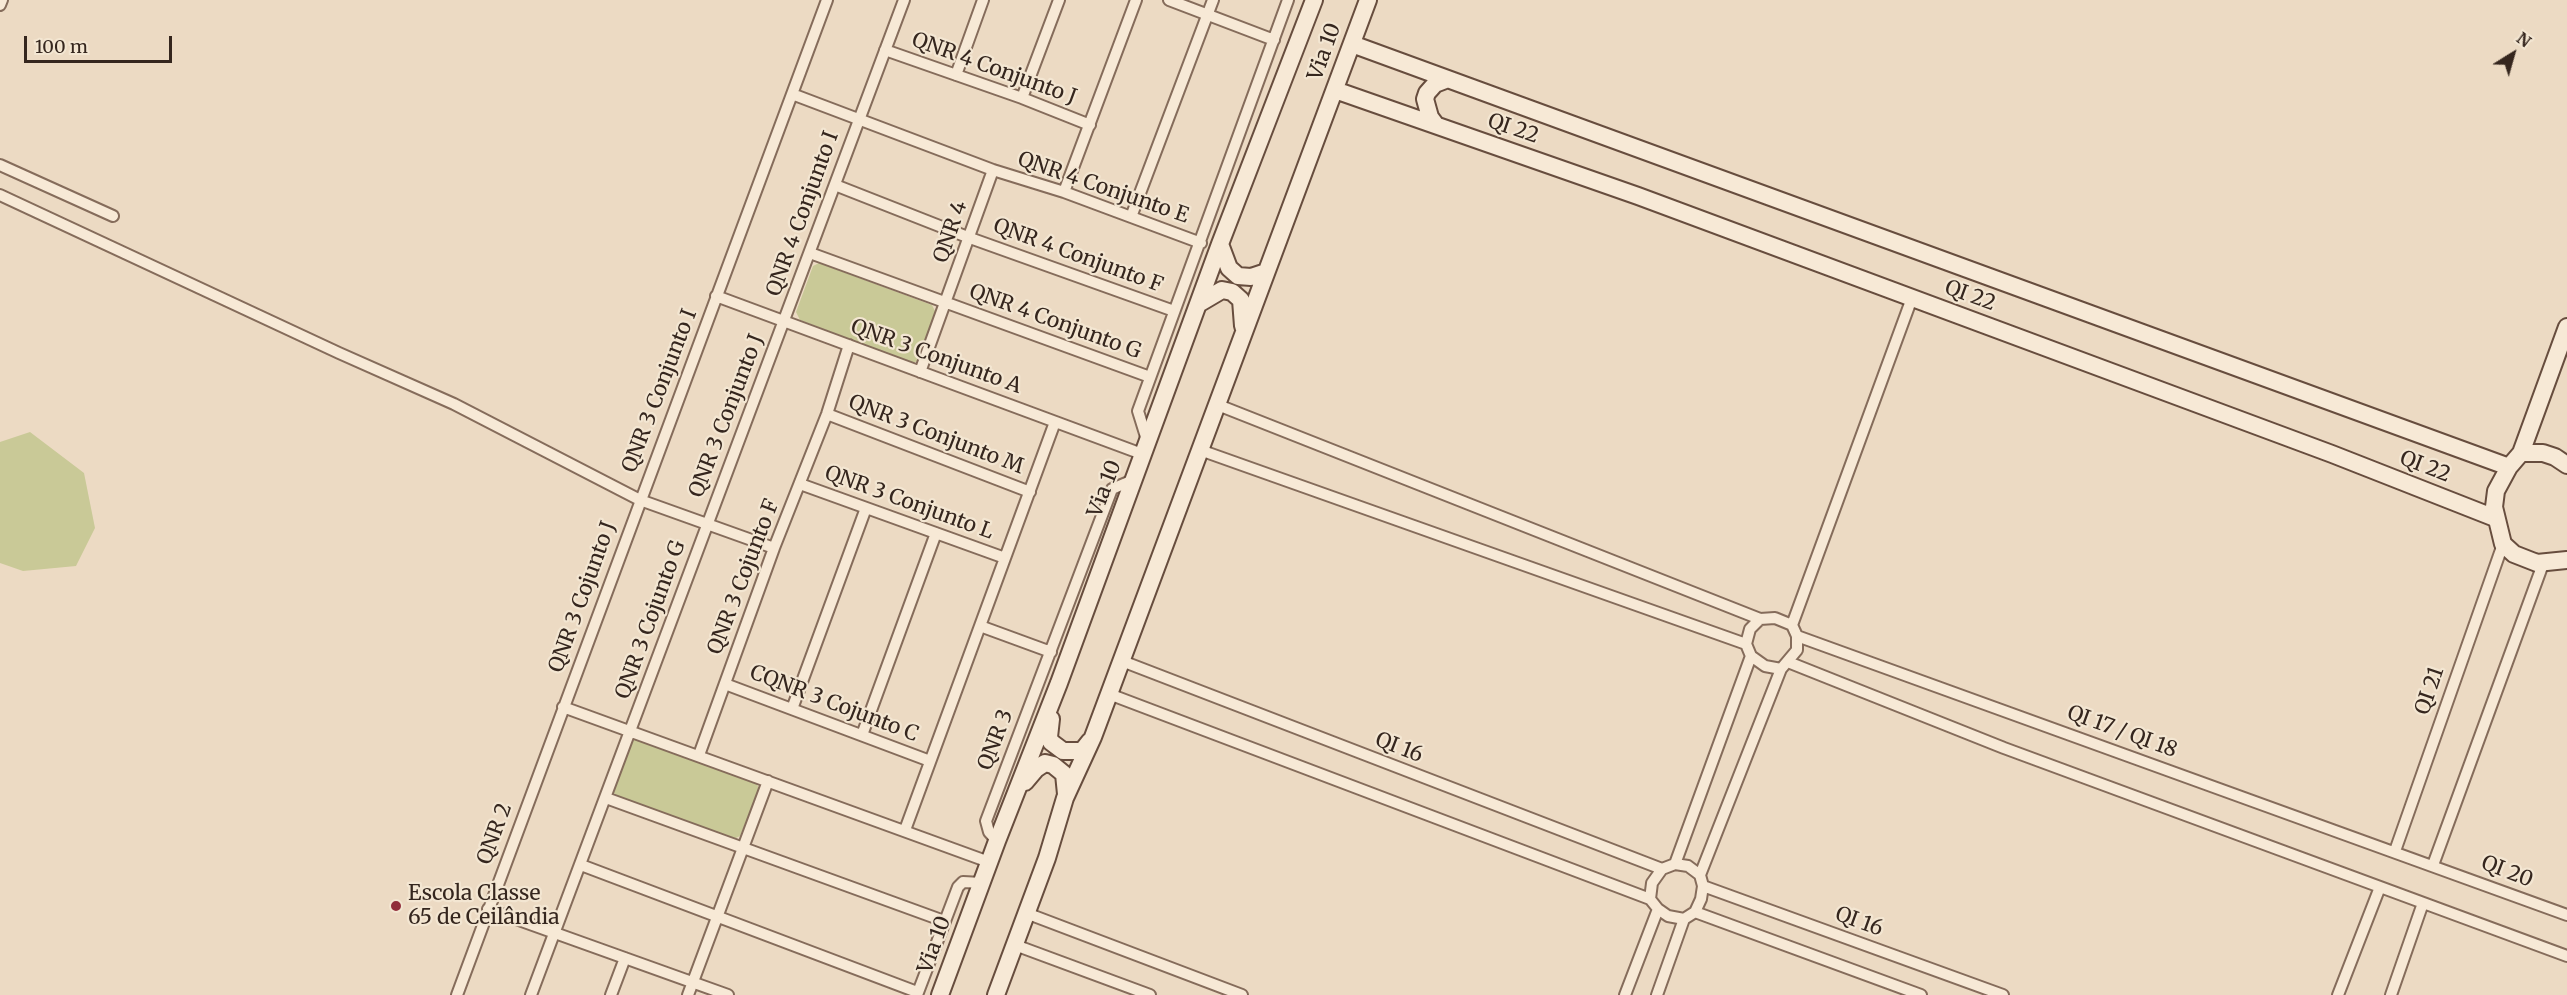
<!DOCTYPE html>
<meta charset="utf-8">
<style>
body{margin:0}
#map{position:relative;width:2567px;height:995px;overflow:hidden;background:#ecdac3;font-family:Merriweather,serif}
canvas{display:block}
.north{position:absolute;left:2483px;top:24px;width:60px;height:60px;-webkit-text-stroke:4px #f3e6d2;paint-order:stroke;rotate:37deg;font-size:16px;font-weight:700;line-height:24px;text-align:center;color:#35261e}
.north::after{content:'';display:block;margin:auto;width:21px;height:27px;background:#35261e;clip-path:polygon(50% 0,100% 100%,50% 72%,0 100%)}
.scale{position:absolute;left:24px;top:36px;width:148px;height:27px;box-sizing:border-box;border:3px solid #35261e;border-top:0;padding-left:8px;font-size:18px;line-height:21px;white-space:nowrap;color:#35261e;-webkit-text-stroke:4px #f3e6d2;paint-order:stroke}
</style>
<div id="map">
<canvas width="2567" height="995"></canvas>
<div class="north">N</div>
<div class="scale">100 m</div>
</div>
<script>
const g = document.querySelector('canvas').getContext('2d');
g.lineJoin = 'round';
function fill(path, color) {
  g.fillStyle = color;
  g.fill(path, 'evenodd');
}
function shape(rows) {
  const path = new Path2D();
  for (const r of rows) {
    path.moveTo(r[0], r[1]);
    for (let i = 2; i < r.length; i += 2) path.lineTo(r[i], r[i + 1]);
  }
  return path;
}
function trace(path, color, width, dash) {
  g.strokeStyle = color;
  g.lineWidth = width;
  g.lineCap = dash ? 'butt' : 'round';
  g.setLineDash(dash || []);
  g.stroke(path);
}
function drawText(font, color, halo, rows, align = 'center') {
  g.font = font + ' Merriweather,serif';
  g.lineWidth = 4.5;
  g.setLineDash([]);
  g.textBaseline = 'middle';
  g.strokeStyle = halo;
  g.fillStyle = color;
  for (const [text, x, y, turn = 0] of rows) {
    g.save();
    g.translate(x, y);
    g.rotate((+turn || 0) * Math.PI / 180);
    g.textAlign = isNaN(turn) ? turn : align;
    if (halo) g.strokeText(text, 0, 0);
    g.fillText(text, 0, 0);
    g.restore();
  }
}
const green = shape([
 [819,263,932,305,936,313,918,361,912,363,800,320,796,312,813,266],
 [30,432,84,473,95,528,76,566,23,571,0,563,0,442],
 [637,738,756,782,759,789,740,836,734,839,617,796,613,792,633,741]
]);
const street = shape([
 [1169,0,1274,40],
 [0,5,2,0],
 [885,50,1022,98,1090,125],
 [956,75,983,0],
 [792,94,993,170,1064,192,1201,243],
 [1022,98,1059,0],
 [0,165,113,216],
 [835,185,970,238,1174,311],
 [1064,192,1136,0],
 [0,195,339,353,454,404,640,500,774,548],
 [1131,217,1213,0],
 [810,253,1150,377],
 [716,296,1142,454],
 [920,372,993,170],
 [1218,405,1760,619],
 [827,414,1030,492],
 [1147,440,1138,411,1288,0],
 [1200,450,1746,644],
 [800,484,1005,558],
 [1792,625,1775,618,1760,619,1750,629,1746,644,1751,656,1765,666,1781,669,1797,650,1797,636,1792,625,1912,298],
 [980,626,1051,652],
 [1797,636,2567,915],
 [1122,661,1662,869],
 [1788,662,2004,748,2567,956],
 [725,684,930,761],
 [1109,694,1650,899],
 [563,707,989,862],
 [792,709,866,508],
 [862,735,936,533],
 [699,755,774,548,827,414,849,345],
 [606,798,944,921],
 [905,830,1055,422],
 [997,841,989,832,986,821,1112,489,1133,480],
 [2395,851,2503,544],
 [1675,864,1751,656],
 [581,865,917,992],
 [2433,865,2543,564],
 [1700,875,1688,866,1675,864,1662,869,1652,883,1650,899,1658,909,1668,916,1684,919,1695,912,1701,899,1703,886,1700,875,1781,669],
 [1703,886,2003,995],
 [488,909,728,995],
 [1695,912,1921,995],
 [1026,913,1242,995],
 [1015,945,1150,995],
 [457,995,827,0],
 [531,995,904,0],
 [611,995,625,958],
 [688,995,768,781],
 [917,995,958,887,963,882,982,883],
 [1625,995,1658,909],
 [1657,995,1684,919],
 [2338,995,2380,887],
 [2391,995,2423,903]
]);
const secondary = shape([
 [1352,44,2509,467],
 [1335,90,1638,196,2332,454,2495,518],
 [1436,125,1430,117,1425,99,1427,93,1435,84,1448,79],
 [1220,244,1229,268,1238,276,1251,277,1266,272],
 [1200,303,1222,290,1232,292,1241,300,1243,326],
 [2567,327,2521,453,2509,467,2496,491,2494,507,2503,544,2514,554,2537,563,2567,560],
 [2521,453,2543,453,2555,457,2567,465],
 [1051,719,1049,737,1051,742,1063,751,1082,751,1090,741],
 [1025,782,1036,769,1045,763,1053,765,1064,774,1066,794],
 [940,995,997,841,1059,683,1220,244,1314,0],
 [996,995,1047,858,1065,798,1093,737,1368,0]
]);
const markers = [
 [396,906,6,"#912e3b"]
];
const streetNames = [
 ["Via 10",1325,52,-70],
 ["QNR 4 Conjunto J",994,69,20],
 ["QI 22",1513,129,19],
 ["QNR 4 Conjunto E",1103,188,19],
 ["QNR 4 Conjunto I",803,214,-70],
 ["QNR 4",951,232,-71],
 ["QNR 4 Conjunto F",1078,256,20],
 ["QI 22",1970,296,20],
 ["QNR 4 Conjunto G",1055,322,20],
 ["QNR 3 Conjunto A",936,357,20],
 ["QNR 3 Conjunto I",660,391,-69],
 ["QNR 3 Conjunto J",727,416,-69],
 ["QNR 3 Conjunto M",936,435,21],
 ["QI 22",2425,467,21],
 ["Via 10",1105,489,-69],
 ["QNR 3 Conjunto L",909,503,20],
 ["QNR 3 Cojunto F",744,577,-69],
 ["QNR 3 Cojunto J",583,597,-70],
 ["QNR 3 Cojunto G",651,620,-70],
 ["QI 21",2430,691,-71],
 ["CQNR 3 Cojunto C",834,704,21],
 ["QI 17 / QI 18",2122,732,20],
 ["QNR 3",996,740,-69],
 ["QI 16",1399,748,21],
 ["QNR 2",495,834,-70],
 ["QI 20",2507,872,21],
 ["QI 16",1859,922,20],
 ["Via 10",935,945,-70]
];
const poiNames = [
 ["Escola Classe",408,894],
 ["65 de Ceilândia",408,918]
];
fill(green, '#c9c997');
trace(street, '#856c5b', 14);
trace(secondary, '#674d3e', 20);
trace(street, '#f7e9d6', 10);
trace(secondary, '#f7e9d6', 16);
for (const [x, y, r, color] of markers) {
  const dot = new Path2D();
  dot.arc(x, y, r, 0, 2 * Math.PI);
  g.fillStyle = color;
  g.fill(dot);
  trace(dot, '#f3e6d2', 2);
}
drawText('21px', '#35261e', '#f3e6d2', streetNames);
drawText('21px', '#35261e', '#f3e6d2', poiNames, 'left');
</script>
